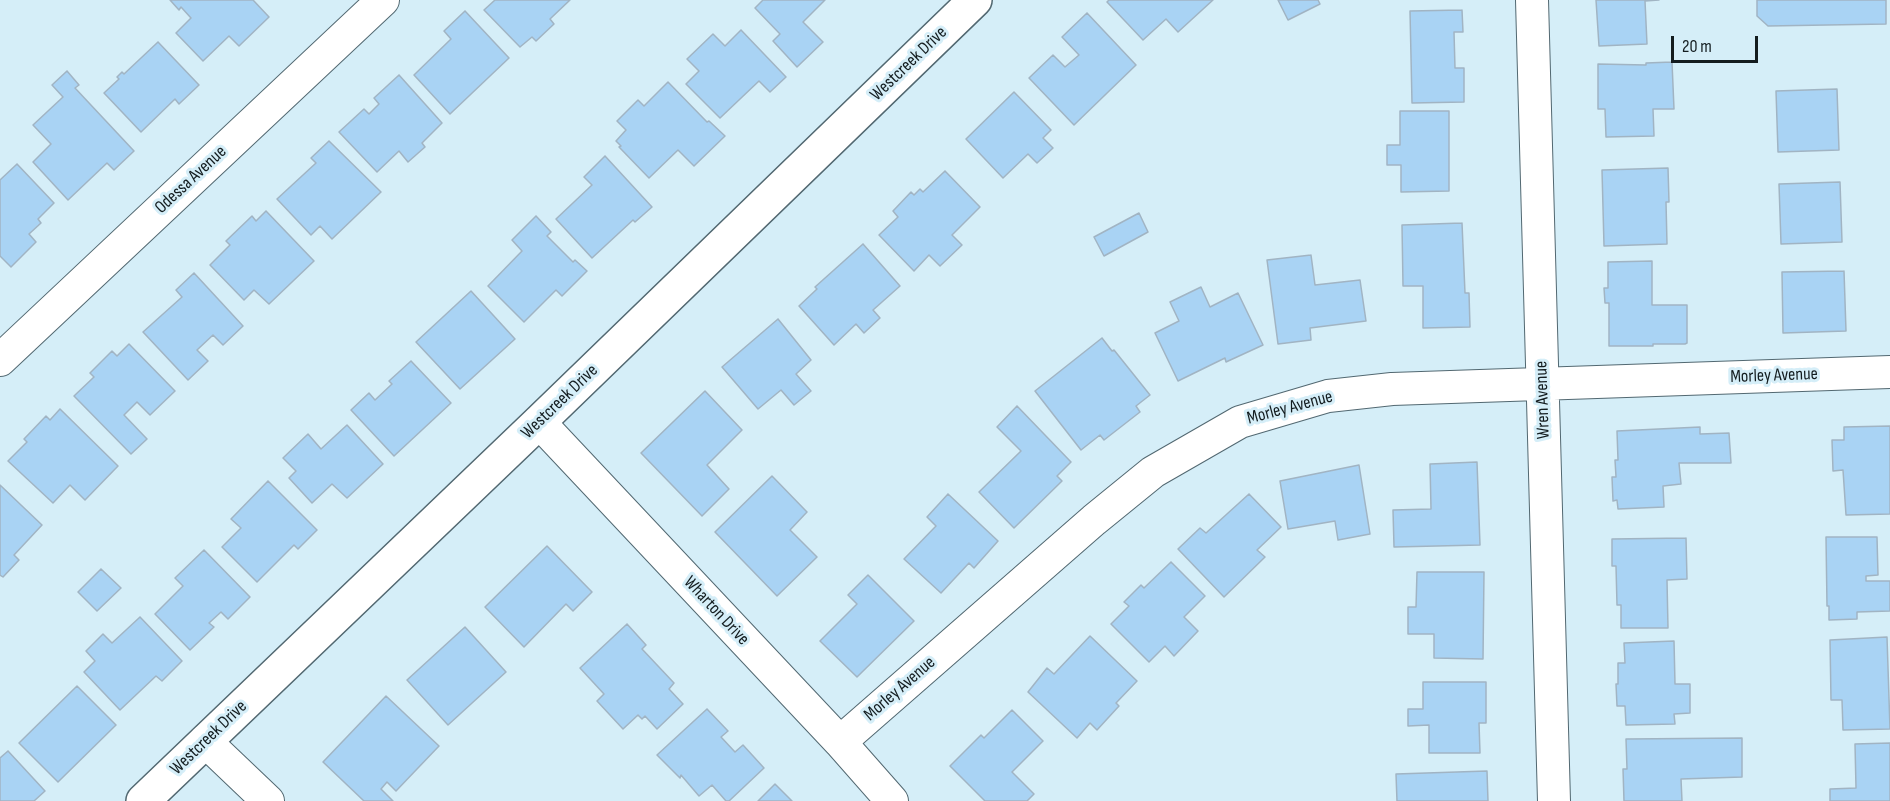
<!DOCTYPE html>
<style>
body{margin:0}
#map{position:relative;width:1890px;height:801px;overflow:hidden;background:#d5eef8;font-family:"Sofia Sans Condensed",sans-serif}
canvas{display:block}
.scale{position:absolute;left:1671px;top:36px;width:87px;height:27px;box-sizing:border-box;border:3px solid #131c1f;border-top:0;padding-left:8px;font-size:18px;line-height:21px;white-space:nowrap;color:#131c1f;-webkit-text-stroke:4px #d5eef8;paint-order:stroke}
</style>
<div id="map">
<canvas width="1890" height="801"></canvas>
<div class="scale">20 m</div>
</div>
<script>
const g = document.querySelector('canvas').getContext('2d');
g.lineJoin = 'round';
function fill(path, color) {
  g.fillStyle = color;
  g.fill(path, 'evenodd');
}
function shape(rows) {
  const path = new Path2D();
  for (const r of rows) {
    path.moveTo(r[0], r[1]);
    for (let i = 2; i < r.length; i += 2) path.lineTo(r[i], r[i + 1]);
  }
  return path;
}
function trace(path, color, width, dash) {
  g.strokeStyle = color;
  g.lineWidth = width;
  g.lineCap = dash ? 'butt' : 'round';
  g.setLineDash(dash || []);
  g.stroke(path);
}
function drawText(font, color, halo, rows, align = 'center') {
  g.font = font + ' "Sofia Sans Condensed",sans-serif';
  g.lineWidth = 6;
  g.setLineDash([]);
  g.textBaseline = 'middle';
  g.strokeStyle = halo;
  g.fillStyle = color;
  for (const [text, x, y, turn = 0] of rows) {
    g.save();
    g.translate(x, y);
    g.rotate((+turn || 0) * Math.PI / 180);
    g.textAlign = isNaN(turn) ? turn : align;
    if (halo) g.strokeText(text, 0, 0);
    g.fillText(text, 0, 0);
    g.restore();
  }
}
const building = shape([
 [170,0,253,0,269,17,239,46,229,36,203,61,176,33,191,18,181,7,179,10,170,0],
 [495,0,570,0,550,19,554,24,536,41,532,37,520,47,484,10,495,0],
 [763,0,825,0,803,22,823,42,797,67,773,41,780,34,755,8,763,0],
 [1109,0,1213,0,1178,32,1166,19,1143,40,1107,2,1109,0],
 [1278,0,1318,0,1320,4,1288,20,1278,0],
 [1596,0,1659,0,1645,1,1647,44,1599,46,1596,0],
 [1757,0,1886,0,1886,24,1768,26,1757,16,1757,0],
 [1462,10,1463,32,1454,32,1455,68,1464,68,1464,102,1412,103,1410,11,1462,10],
 [465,11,509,58,450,114,414,75,451,39,444,31,465,11],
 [1087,13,1136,65,1074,125,1029,78,1053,55,1065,67,1079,55,1062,37,1087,13],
 [741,30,786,77,770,92,759,81,720,118,686,84,699,71,687,59,713,34,725,46,741,30],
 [158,42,199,85,179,104,175,99,141,132,104,93,119,79,117,77,122,72,124,74,158,42],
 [1672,62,1674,109,1653,109,1654,136,1606,137,1605,109,1598,109,1598,64,1646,65,1646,63,1672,62],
 [67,71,79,85,75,88,134,151,114,170,107,163,68,200,33,162,51,144,33,125,63,97,52,85,67,71],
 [399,75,442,123,422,143,425,147,408,162,399,151,377,172,339,132,364,109,369,114,379,104,374,98,399,75],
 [668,82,707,122,709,121,725,136,694,166,678,150,649,178,619,147,621,146,616,141,626,130,617,121,638,100,644,106,668,82],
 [1837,89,1839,150,1778,152,1776,91,1837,89],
 [1014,92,1051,130,1043,138,1053,148,1037,163,1028,154,1003,178,966,139,1014,92],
 [1400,111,1449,111,1449,191,1401,192,1401,165,1387,165,1387,145,1400,145,1400,111],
 [329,141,381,192,332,239,320,226,311,235,277,199,316,163,311,158,329,141],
 [605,156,652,207,635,222,633,220,592,258,556,219,592,185,584,177,605,156],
 [17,164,54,203,38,219,41,223,29,234,36,242,11,267,0,256,0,180,17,164],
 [1668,168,1669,202,1666,202,1667,244,1604,246,1602,170,1668,168],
 [945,171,980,207,952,235,962,245,940,266,929,255,914,271,879,235,898,217,893,211,911,192,914,195,920,189,923,192,945,171],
 [1840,182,1842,242,1781,244,1779,184,1840,182],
 [266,211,314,261,269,304,254,290,244,300,210,265,230,245,226,241,252,216,256,221,266,211],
 [1139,213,1148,232,1104,256,1094,237,1139,213],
 [536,216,551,232,547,236,573,262,575,260,587,271,562,296,556,290,524,322,488,286,522,251,512,240,536,216],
 [1462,223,1465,293,1469,293,1470,327,1423,328,1423,286,1403,286,1402,225,1462,223],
 [863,244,900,286,873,310,880,318,864,333,856,324,834,345,799,306,817,289,815,287,863,244],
 [1311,255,1315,285,1360,280,1366,321,1310,328,1311,340,1278,344,1267,260,1311,255],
 [1652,261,1652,305,1687,305,1687,343,1685,344,1653,344,1653,346,1609,346,1609,303,1605,303,1604,288,1608,288,1608,262,1652,261],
 [1844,271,1846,331,1783,333,1782,272,1844,271],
 [194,273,243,326,223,345,213,335,197,350,208,361,188,380,143,332,182,297,176,290,194,273],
 [1201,287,1210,307,1238,293,1263,345,1226,362,1225,358,1178,381,1155,333,1179,321,1170,302,1201,287],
 [471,291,515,339,460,389,416,342,471,291],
 [778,319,811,360,796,374,811,391,794,405,781,390,758,409,722,367,778,319],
 [1102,338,1112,351,1114,350,1150,395,1136,406,1140,412,1104,440,1100,435,1081,450,1035,391,1102,338],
 [129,344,175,391,150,415,137,402,124,415,147,439,131,454,74,396,94,377,90,373,112,351,117,356,129,344],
 [411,361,451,403,394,456,351,410,369,393,375,400,392,384,389,381,411,361],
 [705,391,742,430,707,465,729,489,702,516,641,453,705,391],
 [1017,406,1071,462,1057,476,1062,481,1014,528,979,492,1021,451,997,427,1017,406],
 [60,409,118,466,85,500,70,485,53,503,8,461,27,442,24,439,46,416,50,420,60,409],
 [347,425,383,464,347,498,332,484,312,503,289,478,296,471,283,458,308,434,321,449,347,425],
 [1890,426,1890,514,1846,515,1843,470,1833,471,1832,440,1844,440,1844,427,1890,426],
 [1700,427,1700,434,1729,433,1731,463,1679,463,1681,484,1663,486,1664,507,1618,509,1617,500,1613,501,1612,477,1616,477,1615,460,1618,460,1617,431,1700,427],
 [1477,462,1480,545,1394,547,1393,510,1431,509,1430,464,1477,462],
 [1359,465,1370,534,1338,540,1335,521,1288,529,1280,481,1359,465],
 [772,476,807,512,790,530,817,557,777,596,715,532,772,476],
 [268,481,317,530,298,549,294,545,257,582,222,547,241,528,231,519,268,481],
 [0,485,42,525,14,555,19,560,3,577,0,575,0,485],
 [948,494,998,541,974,568,969,563,941,593,904,559,936,526,927,517,948,494],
 [1249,494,1281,527,1257,550,1265,557,1224,597,1178,549,1200,528,1206,533,1249,494],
 [1826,537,1877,537,1878,575,1866,576,1866,581,1890,581,1890,611,1857,612,1857,619,1829,620,1829,606,1827,606,1826,537],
 [1686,538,1687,579,1667,580,1668,628,1621,628,1621,605,1617,605,1616,566,1612,566,1612,539,1686,538],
 [547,546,592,592,573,611,566,604,524,647,485,607,547,546],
 [204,550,250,597,228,619,221,612,209,623,214,627,190,650,155,614,183,586,175,578,204,550],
 [1171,562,1205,596,1184,617,1198,631,1174,656,1165,646,1149,662,1111,624,1129,606,1124,602,1141,585,1144,588,1171,562],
 [101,569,121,588,97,611,78,592,101,569],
 [1417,572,1484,572,1483,659,1434,658,1434,634,1408,634,1408,607,1416,607,1417,572],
 [868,575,914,621,857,677,820,641,857,604,848,595,868,575],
 [140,617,182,661,162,681,156,676,120,710,84,672,95,661,86,651,103,634,112,643,140,617],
 [627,624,646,645,642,649,674,683,669,689,683,704,657,729,645,716,642,719,638,715,623,729,597,701,604,694,580,668,627,624],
 [465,627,506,672,448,725,407,680,465,627],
 [1090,636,1137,681,1116,703,1119,706,1097,730,1090,723,1077,738,1028,692,1047,668,1054,674,1090,636],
 [1887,637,1890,729,1843,730,1842,700,1831,700,1830,640,1887,637],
 [1674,641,1675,684,1690,684,1690,713,1674,714,1675,724,1626,725,1625,706,1617,706,1616,684,1618,684,1618,663,1625,663,1624,643,1674,641],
 [1423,682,1486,682,1486,723,1479,723,1480,753,1429,753,1429,725,1408,726,1408,709,1423,709,1423,682],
 [77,686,116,725,58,782,19,743,77,686],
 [386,696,439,746,396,791,387,782,381,789,393,801,364,801,323,762,386,696],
 [707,709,728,731,721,737,735,752,743,745,764,768,729,801,726,801,712,785,699,796,681,775,680,778,657,755,707,709],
 [1012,710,1043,741,1012,772,1034,794,1027,801,985,801,950,766,981,735,984,738,1012,710],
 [1742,738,1742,777,1681,779,1682,801,1624,801,1623,769,1627,769,1626,739,1742,738],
 [1890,743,1890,801,1830,801,1830,789,1856,788,1855,744,1890,743],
 [8,751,45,791,34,801,0,801,0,758,8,751],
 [1487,771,1488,801,1397,801,1396,774,1487,771],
 [775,784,792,801,758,801,775,784]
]);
const street = shape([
 [1532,0,1554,801],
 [0,360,383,0],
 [539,422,840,742,892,801],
 [205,741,268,801],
 [840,742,1094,520,1153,472,1240,422,1328,396,1392,389,1890,372]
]);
const secondary = shape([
 [143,801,539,422,975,0]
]);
const streetNames = [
 ["Westcreek Drive",909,64,-44],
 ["Odessa Avenue",191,180,-43],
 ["Morley Avenue",1774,376,-2],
 ["Wren Avenue",1543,400,-92],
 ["Westcreek Drive",560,402,-44],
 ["Morley Avenue",1290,408,-15],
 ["Wharton Drive",716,611,47],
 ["Morley Avenue",900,689,-41],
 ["Westcreek Drive",209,738,-44]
];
fill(building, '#a9d3f4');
trace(building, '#a1b4c3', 1.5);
trace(street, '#526871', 34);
trace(secondary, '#526871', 36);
trace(street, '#fff', 32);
trace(secondary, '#fff', 33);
drawText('18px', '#131c1f', '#d5eef8', streetNames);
</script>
